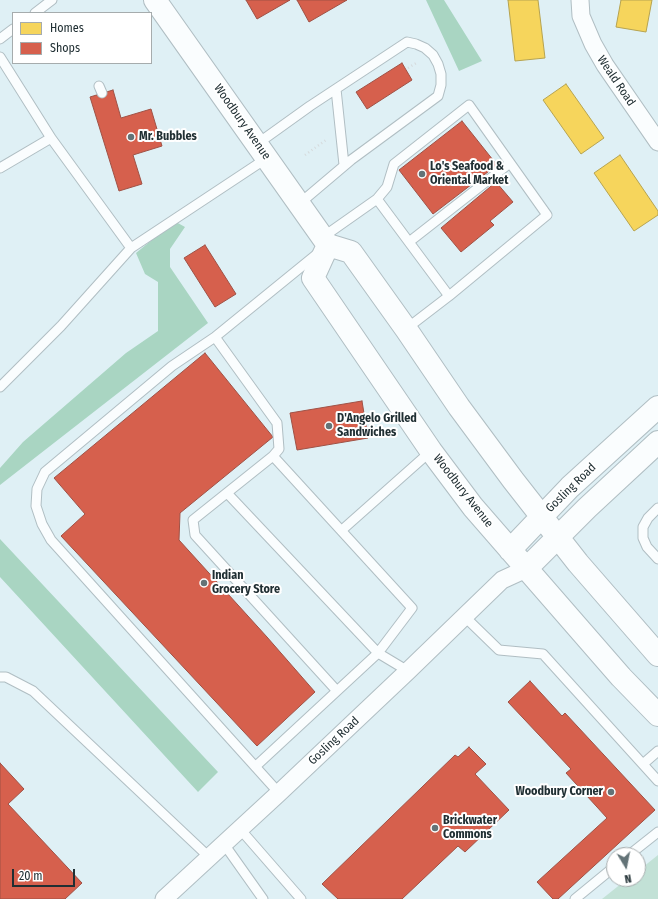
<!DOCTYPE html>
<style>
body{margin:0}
#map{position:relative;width:658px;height:899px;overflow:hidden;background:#dff0f5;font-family:"Fira Sans Condensed",sans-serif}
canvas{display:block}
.legend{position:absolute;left:12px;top:12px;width:140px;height:52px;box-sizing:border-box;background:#fff;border:1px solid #a6acad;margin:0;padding:5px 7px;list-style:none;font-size:12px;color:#202f33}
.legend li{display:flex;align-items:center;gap:8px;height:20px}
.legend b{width:20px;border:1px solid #a6acad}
.north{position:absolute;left:606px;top:847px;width:40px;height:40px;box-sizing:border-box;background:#fff;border:1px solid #a6acad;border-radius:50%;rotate:170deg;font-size:11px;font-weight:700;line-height:16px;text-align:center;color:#202f33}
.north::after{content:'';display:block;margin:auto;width:14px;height:18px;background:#637377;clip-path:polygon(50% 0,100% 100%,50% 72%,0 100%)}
.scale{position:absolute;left:12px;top:869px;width:63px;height:18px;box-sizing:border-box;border:2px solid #202f33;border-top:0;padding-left:5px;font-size:12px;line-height:14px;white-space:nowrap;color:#202f33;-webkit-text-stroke:3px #fff;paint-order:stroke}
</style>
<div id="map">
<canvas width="658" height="899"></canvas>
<ul class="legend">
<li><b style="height:11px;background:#f6d55c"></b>Homes</li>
<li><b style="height:11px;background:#d6604d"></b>Shops</li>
</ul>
<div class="north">N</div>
<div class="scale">20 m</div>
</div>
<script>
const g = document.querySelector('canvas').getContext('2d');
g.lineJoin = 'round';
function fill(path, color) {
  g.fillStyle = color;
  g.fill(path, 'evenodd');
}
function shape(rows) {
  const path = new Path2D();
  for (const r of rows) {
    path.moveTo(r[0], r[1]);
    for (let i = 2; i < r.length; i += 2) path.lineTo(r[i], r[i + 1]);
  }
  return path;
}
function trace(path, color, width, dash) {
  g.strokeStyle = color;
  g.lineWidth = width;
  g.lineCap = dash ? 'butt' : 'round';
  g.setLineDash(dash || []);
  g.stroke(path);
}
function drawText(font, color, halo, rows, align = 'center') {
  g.font = font + ' "Fira Sans Condensed",sans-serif';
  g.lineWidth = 4;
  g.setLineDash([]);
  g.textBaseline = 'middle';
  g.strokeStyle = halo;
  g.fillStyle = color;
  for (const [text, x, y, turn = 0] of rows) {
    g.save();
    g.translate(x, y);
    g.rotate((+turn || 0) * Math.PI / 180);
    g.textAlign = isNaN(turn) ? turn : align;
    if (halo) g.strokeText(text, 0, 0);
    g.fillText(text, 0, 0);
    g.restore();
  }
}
const green = shape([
 [658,855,658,899,602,899,627,879,638,879,638,871]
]);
const forest = shape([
 [426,0,444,0,482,61,459,71],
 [176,222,185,227,170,249,170,267,208,323,0,485,0,468,23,442,126,353,158,331,158,282,145,274,136,253,169,226],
 [0,539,218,772,198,792,0,577]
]);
const homes = shape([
 [508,0,538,0,545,58,515,61,508,0],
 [621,0,652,0,646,32,616,27,621,0],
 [566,84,604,138,581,154,543,100,566,84],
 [620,155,658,211,658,215,634,231,594,173,620,155]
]);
const shops = shape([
 [246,0,290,0,257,19,246,0],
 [297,0,347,0,309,22,297,0],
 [402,63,412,80,367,109,356,92,402,63],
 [113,90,121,118,151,109,162,146,133,155,142,184,119,191,90,97,113,90],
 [462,121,497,165,433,214,399,170,462,121],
 [496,182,513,202,490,221,494,225,461,252,441,228,496,182],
 [205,245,236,294,215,307,184,258,205,245],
 [205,353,273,437,180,513,179,540,267,637,315,692,257,746,61,536,85,514,54,478,205,353],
 [362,401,368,438,297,450,290,413,362,401],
 [530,681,562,716,565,713,655,810,558,899,553,899,537,882,607,818,566,773,571,769,508,702,530,681],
 [469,747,486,764,475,774,509,810,465,852,458,846,402,899,338,899,322,884,455,755,458,757,469,747],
 [0,763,24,789,8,804,82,883,65,899,0,899,0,763]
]);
const path = shape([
 [408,68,418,62],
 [305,155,326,140]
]);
const service = shape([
 [35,13,52,0],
 [0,39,13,29],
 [0,57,51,138,131,248],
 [99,86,102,93],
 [336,89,344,165],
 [257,144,310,106,407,42,416,44,425,48,433,55,438,64,441,74,441,85,438,96,351,160,299,204],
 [0,168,51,138],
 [377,199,449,296],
 [323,237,377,199,387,187,394,164,469,105,547,215,449,296,406,329],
 [409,242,510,163],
 [215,337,277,423,279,449,273,456,193,520,195,535,337,691],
 [0,387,61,326,131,248,267,158],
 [227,493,378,653,408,671],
 [658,508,648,518,643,527,643,538,647,547,658,559],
 [342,530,431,451],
 [464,616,499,650,543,654,658,781],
 [0,677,6,677,33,691,209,857],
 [643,764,658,751],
 [256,766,378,653,412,608,273,456],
 [279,793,51,540,42,524,36,506,37,489,45,472,172,366,215,337,317,254],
 [240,829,301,899],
 [224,844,263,899],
 [629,855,658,832],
 [575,899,614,867]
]);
const minor = shape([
 [580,0,581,16,593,44,605,65,658,142],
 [164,899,279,793,408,671,502,580,526,569]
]);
const secondary = shape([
 [155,0,328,245,351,252,406,329,459,407,513,480,578,563,658,655],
 [328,245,313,278,431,451,473,507,621,677,658,715],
 [510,550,570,487,658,407],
 [526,569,587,508,658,442]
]);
const markers = [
 [131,137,4,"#637377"],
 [422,174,4,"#637377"],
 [329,426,4,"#637377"],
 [204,583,4,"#637377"],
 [611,792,4,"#637377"],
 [435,828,4,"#637377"]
];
const streetNames = [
 ["Weald Road",616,81,56],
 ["Woodbury Avenue",242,122,55],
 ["Gosling Road",571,488,-44],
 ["Woodbury Avenue",463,491,52],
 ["Gosling Road",334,741,-43]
];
const poiNames = [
 ["Mr. Bubbles",139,137],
 ["Lo's Seafood &",430,167],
 ["Oriental Market",430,181],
 ["D'Angelo Grilled",337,419],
 ["Sandwiches",337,433],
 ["Indian",212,576],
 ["Grocery Store",212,590],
 ["Woodbury Corner",603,792,"right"],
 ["Brickwater",443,821],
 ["Commons",443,835]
];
fill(green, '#c2e1d6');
fill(forest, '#a9d5c2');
fill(homes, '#f6d55c');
trace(homes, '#b6a350', 1);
fill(shops, '#d6604d');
trace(shops, '#9f5145', 1);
trace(service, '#b0bec3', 11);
trace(minor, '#b0bec3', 19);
trace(secondary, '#b0bec3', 24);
trace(path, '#d5dadc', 2.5, [1, 3]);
trace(service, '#fafdfe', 9);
trace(minor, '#fafdfe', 17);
trace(secondary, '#fafdfe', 22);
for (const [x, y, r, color] of markers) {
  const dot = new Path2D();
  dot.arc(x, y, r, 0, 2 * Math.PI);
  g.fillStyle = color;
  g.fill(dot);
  trace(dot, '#fff', 1.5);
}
drawText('12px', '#202f33', '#fff', streetNames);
drawText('bold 12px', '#202f33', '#fff', poiNames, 'left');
</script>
